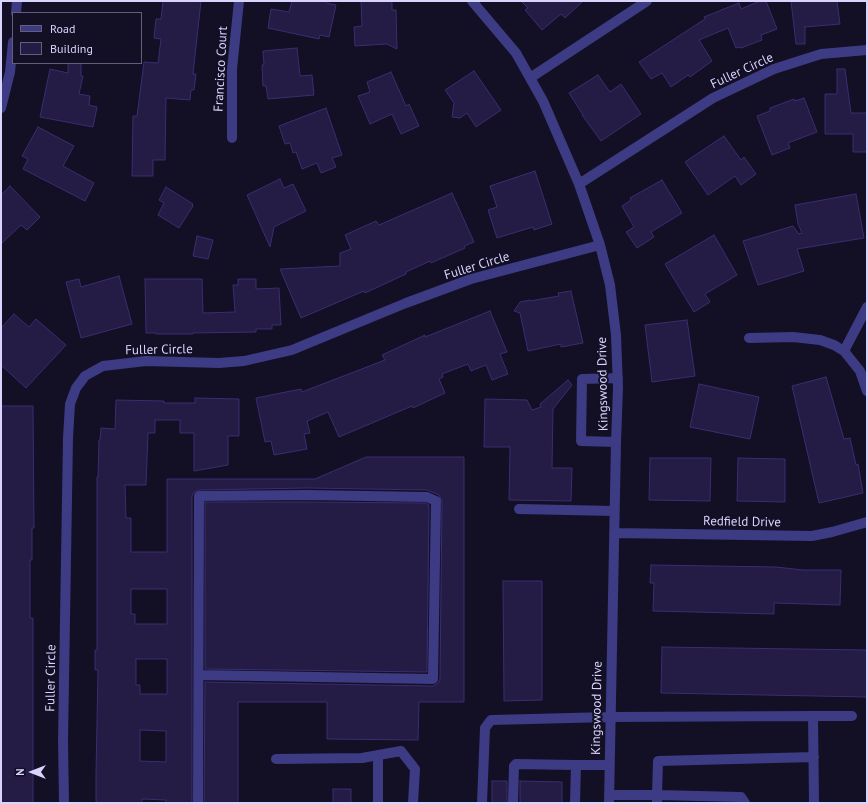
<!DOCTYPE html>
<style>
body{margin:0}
#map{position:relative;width:868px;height:804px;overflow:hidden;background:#130f25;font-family:"PT Sans",sans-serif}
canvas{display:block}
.frame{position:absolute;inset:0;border:2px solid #d8d4fe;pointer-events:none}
.legend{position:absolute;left:12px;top:12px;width:130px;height:52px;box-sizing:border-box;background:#130f25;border:1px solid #625e7c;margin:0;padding:5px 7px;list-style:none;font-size:12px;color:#d8d4fe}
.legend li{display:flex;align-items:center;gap:8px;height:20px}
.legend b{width:20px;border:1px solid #625e7c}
.north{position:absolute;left:12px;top:752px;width:40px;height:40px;-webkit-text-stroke:3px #130f25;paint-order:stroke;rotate:270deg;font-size:11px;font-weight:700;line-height:16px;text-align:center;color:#d8d4fe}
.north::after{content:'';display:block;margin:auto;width:14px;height:18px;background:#d8d4fe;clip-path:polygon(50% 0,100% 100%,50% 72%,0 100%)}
</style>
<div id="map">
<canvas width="868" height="804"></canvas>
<div class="frame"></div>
<ul class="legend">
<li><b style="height:5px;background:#3d3b83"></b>Road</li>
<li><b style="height:11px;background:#241c45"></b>Building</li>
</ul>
<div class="north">N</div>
</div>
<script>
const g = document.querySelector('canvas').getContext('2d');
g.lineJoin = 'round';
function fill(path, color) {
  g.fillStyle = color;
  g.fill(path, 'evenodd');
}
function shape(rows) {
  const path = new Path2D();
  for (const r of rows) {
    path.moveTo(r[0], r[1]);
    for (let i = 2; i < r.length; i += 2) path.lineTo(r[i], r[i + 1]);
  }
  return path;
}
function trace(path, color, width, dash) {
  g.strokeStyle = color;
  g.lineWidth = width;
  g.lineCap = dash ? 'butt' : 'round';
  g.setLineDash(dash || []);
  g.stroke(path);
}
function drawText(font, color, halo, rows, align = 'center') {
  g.font = font + ' "PT Sans",sans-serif';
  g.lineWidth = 4;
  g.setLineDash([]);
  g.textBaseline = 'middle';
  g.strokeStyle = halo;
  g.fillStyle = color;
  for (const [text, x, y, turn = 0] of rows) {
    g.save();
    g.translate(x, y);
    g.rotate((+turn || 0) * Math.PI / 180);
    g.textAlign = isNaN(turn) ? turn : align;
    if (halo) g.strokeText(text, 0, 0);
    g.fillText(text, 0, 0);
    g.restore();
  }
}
const building = shape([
 [163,1,201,1,193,74,196,74,194,90,191,90,190,100,166,98,165,160,153,160,153,176,132,176,133,116,137,116,144,62,158,63,161,39,154,38,156,19,161,19,163,1],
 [292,1,326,1,326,3,336,5,329,37,320,35,319,39,268,28,271,9,289,12,292,1],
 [361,1,392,1,392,10,396,10,397,49,387,44,355,46,354,27,362,26,361,1],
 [521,1,583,1,565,18,561,14,542,30,525,10,528,8,521,1],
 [760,1,766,1,777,29,761,35,762,40,741,48,740,47,736,48,728,28,699,40,712,61,690,77,688,75,671,87,662,73,651,79,639,62,705,19,704,17,739,3,741,9,760,1],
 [791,1,837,1,840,24,805,27,805,26,805,44,796,44,791,1],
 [297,48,300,76,312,75,314,95,268,99,266,86,263,86,262,65,264,65,263,51,297,48],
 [68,63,81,63,81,76,83,76,79,94,90,96,89,105,97,107,93,127,40,117,50,69,68,73,68,63],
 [837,69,845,69,851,113,867,113,867,152,853,152,853,134,825,134,825,94,837,94,837,69],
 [474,71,501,110,476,127,467,113,460,118,452,117,454,103,445,90,474,71],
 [391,72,406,106,409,104,419,126,401,134,392,114,370,124,358,96,370,92,367,82,391,72],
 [598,75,610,92,621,84,641,114,601,141,582,115,583,115,569,93,598,75],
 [804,98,817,132,788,143,790,148,772,155,757,116,770,111,770,108,794,99,795,101,804,98],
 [326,108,342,155,332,158,336,167,321,173,317,163,302,169,296,152,293,153,290,143,285,144,279,126,326,108],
 [38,127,74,146,63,166,94,183,85,201,23,169,28,159,22,156,38,127],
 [724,136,741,160,744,157,756,174,741,185,735,176,708,195,685,162,724,136],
 [535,171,552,224,534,230,533,227,497,238,488,210,497,207,490,186,535,171],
 [280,179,284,188,293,184,306,211,274,227,270,247,247,195,280,179],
 [662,180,682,213,651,232,654,237,637,248,626,232,634,227,622,206,631,200,630,198,662,180],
 [10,186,40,217,27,230,21,225,1,244,1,195,10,186],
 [166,187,193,204,192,205,193,206,179,228,158,215,164,203,159,200,166,187],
 [452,193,474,242,464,246,465,248,431,263,430,261,406,272,406,274,365,293,364,291,301,318,280,269,340,266,340,253,351,249,345,235,376,221,379,225,452,193],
 [856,194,864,238,797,249,804,271,758,285,743,241,793,226,799,234,802,233,798,224,795,205,856,194],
 [714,235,737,275,705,294,710,302,694,312,665,264,714,235],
 [197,236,213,240,208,259,193,256,197,236],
 [119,276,132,324,81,338,66,282,79,279,81,287,119,276],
 [145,279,202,279,203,313,235,312,233,285,238,285,238,279,256,279,256,289,279,288,281,325,272,325,272,329,256,329,256,332,193,333,193,334,156,334,156,333,146,333,145,279],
 [571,291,583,343,561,347,561,344,528,351,520,313,514,311,520,302,530,300,530,301,559,296,558,293,571,291],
 [490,311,507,352,500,354,508,374,492,380,486,365,471,371,468,364,442,374,443,377,439,379,445,393,413,408,412,406,339,437,328,412,307,421,310,433,304,434,307,449,274,455,271,441,265,442,256,398,301,389,302,392,385,360,382,355,425,335,425,337,490,311],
 [14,314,29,327,36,319,66,345,26,388,1,365,1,328,14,314],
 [687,320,695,376,652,382,645,325,687,320],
 [826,377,844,439,850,438,856,465,858,464,863,493,819,503,792,386,826,377],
 [568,380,572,385,553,409,552,468,572,468,571,501,509,500,510,447,484,447,485,399,527,400,532,410,541,407,540,404,568,380],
 [699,384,759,397,750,439,690,427,699,384],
 [195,398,239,399,239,436,228,436,228,465,194,471,194,433,180,433,180,420,155,420,155,433,148,433,146,485,125,485,126,518,131,518,131,552,167,552,167,479,315,479,366,457,464,457,464,702,419,702,418,740,327,739,327,702,238,702,238,803,204,803,205,682,433,686,438,683,440,679,442,501,439,495,427,490,307,488,199,490,194,492,192,496,192,803,166,803,166,800,142,799,142,803,97,803,96,801,96,774,98,670,95,670,95,650,97,650,97,477,98,477,99,440,100,440,101,428,115,429,116,400,164,401,164,403,195,403,195,398],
 [131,589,167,589,167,624,135,624,135,614,131,614,131,589],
 [136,659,167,659,167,694,140,694,140,685,136,685,136,659],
 [140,730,166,731,166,762,140,761,140,730],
 [1,406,33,406,34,528,32,528,32,560,30,560,30,618,33,618,33,803,1,803,1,406],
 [650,458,711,458,710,501,649,500,650,458],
 [738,458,785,459,785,502,737,501,738,458],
 [205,502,307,502,426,503,429,505,427,672,205,669,205,502],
 [651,565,776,567,803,570,841,570,840,605,774,603,774,614,653,611,654,583,650,583,651,565],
 [503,581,542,581,542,700,504,701,503,581],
 [662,647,867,650,867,697,661,693,662,647],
 [492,781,507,781,507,803,492,803,492,781],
 [520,781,562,782,562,803,520,803,520,781],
 [333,789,351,789,351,803,333,803,333,789]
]);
const minor = shape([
 [472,1,516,53,543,101,579,184,600,245,610,285,616,335,618,388,616,442,609,803],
 [16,13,17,1],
 [530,78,647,1],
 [1,108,10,72,13,42],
 [232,138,232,69,239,1],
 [579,184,713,98,774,69,821,54,867,50],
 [749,338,793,337,820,340,834,345,844,351,860,371,867,391],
 [844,351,867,307],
 [616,442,581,441,582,379,618,378],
 [519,509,614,511],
 [614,533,812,536,832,532,867,522],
 [813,716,852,716],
 [378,755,378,803],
 [276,759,362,758,401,751,415,769,413,803],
 [576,765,609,765],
 [609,795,657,795,657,803],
 [64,803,63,741,68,438,70,404,76,388,85,376,103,366,146,361,219,363,244,361,292,350,406,303,471,279,600,245],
 [198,803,199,496,307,495,427,497,436,501,433,679,199,675],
 [482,803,485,728,491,720,610,717,813,716,814,803],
 [513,803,514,766,516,764,576,765,575,803],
 [745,803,741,797,657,795,658,761,814,757]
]);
const streetNames = [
 ["Francisco Court",221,69,-87],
 ["Fuller Circle",742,71,-25],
 ["Fuller Circle",477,266,-17],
 ["Fuller Circle",159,350,-1],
 ["Kingswood Drive",603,384,-91],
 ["Redfield Drive",742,522,1],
 ["Fuller Circle",51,678,-89],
 ["Kingswood Drive",597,708,-89]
];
fill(building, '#241c45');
trace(building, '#3a2e71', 1);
trace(minor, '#3d3b83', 10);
drawText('13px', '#d8d4fe', '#130f25', streetNames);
</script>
